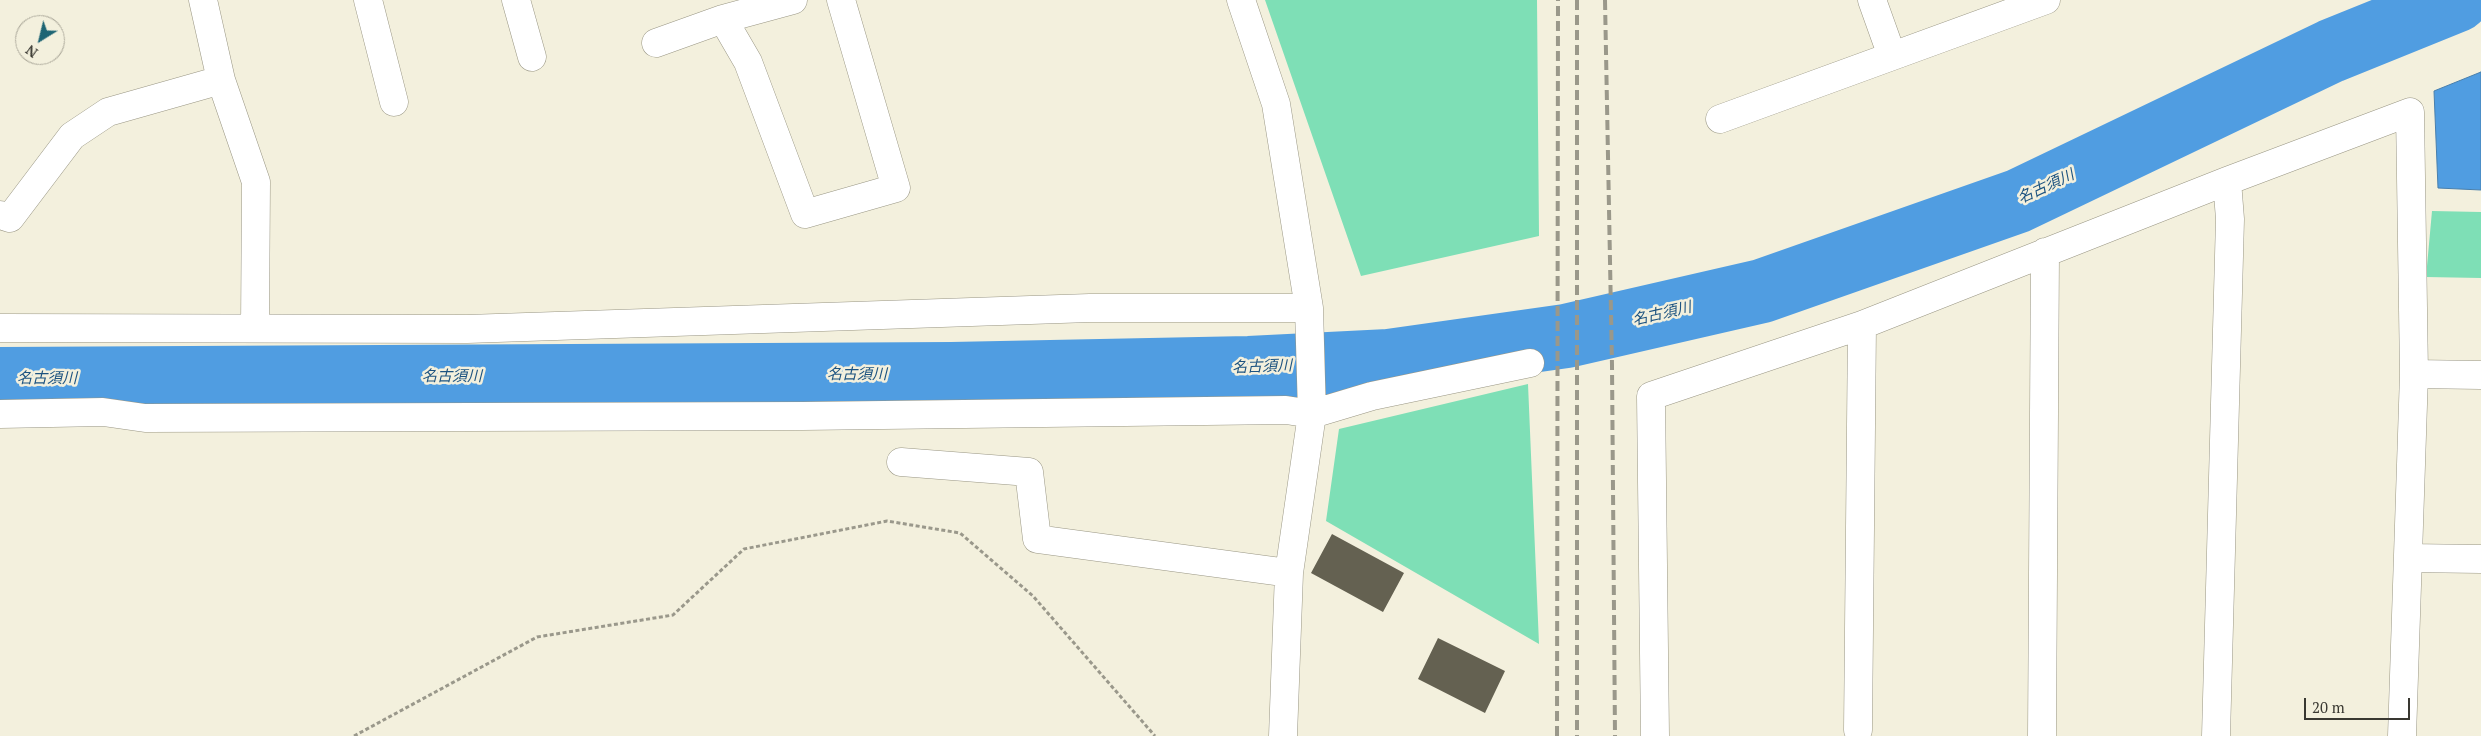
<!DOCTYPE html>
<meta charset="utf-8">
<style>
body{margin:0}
#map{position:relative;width:2481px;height:736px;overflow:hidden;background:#f3f0dd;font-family:"PT Serif",serif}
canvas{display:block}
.north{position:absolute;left:15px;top:15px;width:50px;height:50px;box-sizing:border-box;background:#f3f0dd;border:1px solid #a9a698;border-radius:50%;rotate:216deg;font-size:14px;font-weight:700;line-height:20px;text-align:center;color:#393831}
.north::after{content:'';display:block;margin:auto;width:18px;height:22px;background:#1e6574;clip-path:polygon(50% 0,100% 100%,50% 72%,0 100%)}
.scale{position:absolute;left:2304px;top:698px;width:106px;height:22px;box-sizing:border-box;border:2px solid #393831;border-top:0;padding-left:6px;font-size:15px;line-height:18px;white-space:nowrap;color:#393831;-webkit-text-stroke:4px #f3f0dd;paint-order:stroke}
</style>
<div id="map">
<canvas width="2481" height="736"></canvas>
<div class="north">N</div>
<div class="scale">20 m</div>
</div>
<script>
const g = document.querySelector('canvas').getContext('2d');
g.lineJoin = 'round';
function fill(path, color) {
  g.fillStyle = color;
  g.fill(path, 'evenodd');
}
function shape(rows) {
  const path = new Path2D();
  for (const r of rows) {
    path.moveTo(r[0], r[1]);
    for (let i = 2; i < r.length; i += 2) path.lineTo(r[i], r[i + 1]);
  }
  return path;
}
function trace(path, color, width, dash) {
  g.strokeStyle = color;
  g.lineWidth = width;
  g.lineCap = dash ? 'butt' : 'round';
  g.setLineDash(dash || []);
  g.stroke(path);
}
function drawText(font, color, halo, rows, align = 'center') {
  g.font = font + ' "PT Serif","Noto Sans JP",serif';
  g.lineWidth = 5;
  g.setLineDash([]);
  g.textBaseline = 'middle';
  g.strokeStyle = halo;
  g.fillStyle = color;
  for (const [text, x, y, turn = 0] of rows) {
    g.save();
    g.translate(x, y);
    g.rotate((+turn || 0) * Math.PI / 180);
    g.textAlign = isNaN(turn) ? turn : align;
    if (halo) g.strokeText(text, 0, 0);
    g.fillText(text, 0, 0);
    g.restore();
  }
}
const green = shape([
 [1265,0,1537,0,1539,236,1361,276],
 [2432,211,2481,212,2481,278,2426,277],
 [1528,384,1539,644,1326,521,1339,429]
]);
const water = shape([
 [2481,72,2481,190,2438,188,2434,91,2481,72]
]);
const river = shape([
 [0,379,951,374,1249,368,1389,361,1566,336,1762,291,2018,201,2331,51,2457,0]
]);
const building = shape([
 [1332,534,1404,573,1383,612,1311,573],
 [1438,638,1505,671,1485,713,1418,679]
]);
const path = shape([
 [354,736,537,637,673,615,744,549,887,521,960,533,1033,596,1155,736]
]);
const minor = shape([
 [203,0,221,80,256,182,255,328],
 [368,0,394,102],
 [516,0,532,57],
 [1241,0,1276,104,1309,308,1312,414,1289,573,1283,736],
 [1872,0,1892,56],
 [723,19,748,62,805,214,896,188,841,0],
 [656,43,723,19,793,0],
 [1720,119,2046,0],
 [0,215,10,218,72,136,108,112,221,80],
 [0,328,467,329,1090,308,1309,308],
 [0,414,103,412,145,418,803,416,1286,410,1312,414,1372,396,1530,363],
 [901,462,1029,472,1037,539,1289,573],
 [2408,558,2481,559],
 [1858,730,1862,325],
 [1655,736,1651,396,1862,325,2227,181,2410,112,2414,374,2481,375],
 [2042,736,2045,252],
 [2216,736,2230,219,2227,181],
 [2402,736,2414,374]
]);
const rail = shape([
 [1577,0,1577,736],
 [1605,0,1612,365,1615,736],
 [1557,736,1558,0]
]);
const waterNames = [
 ["名古須川",2046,187,-25],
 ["名古須川",1662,314,-13],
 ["名古須川",1262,367,-2],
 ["名古須川",857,375],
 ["名古須川",452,377],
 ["名古須川",47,379]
];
fill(green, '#7edfb6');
fill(water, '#509de1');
trace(water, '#497fac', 1);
trace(river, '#509de1', 64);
fill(building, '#646151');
trace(minor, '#999684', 29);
trace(path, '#9a988b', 3, [4, 2.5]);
trace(minor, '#fff', 28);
trace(rail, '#9a988a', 4, [10, 5]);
drawText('italic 15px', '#1d5380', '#f3f0dd', waterNames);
</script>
